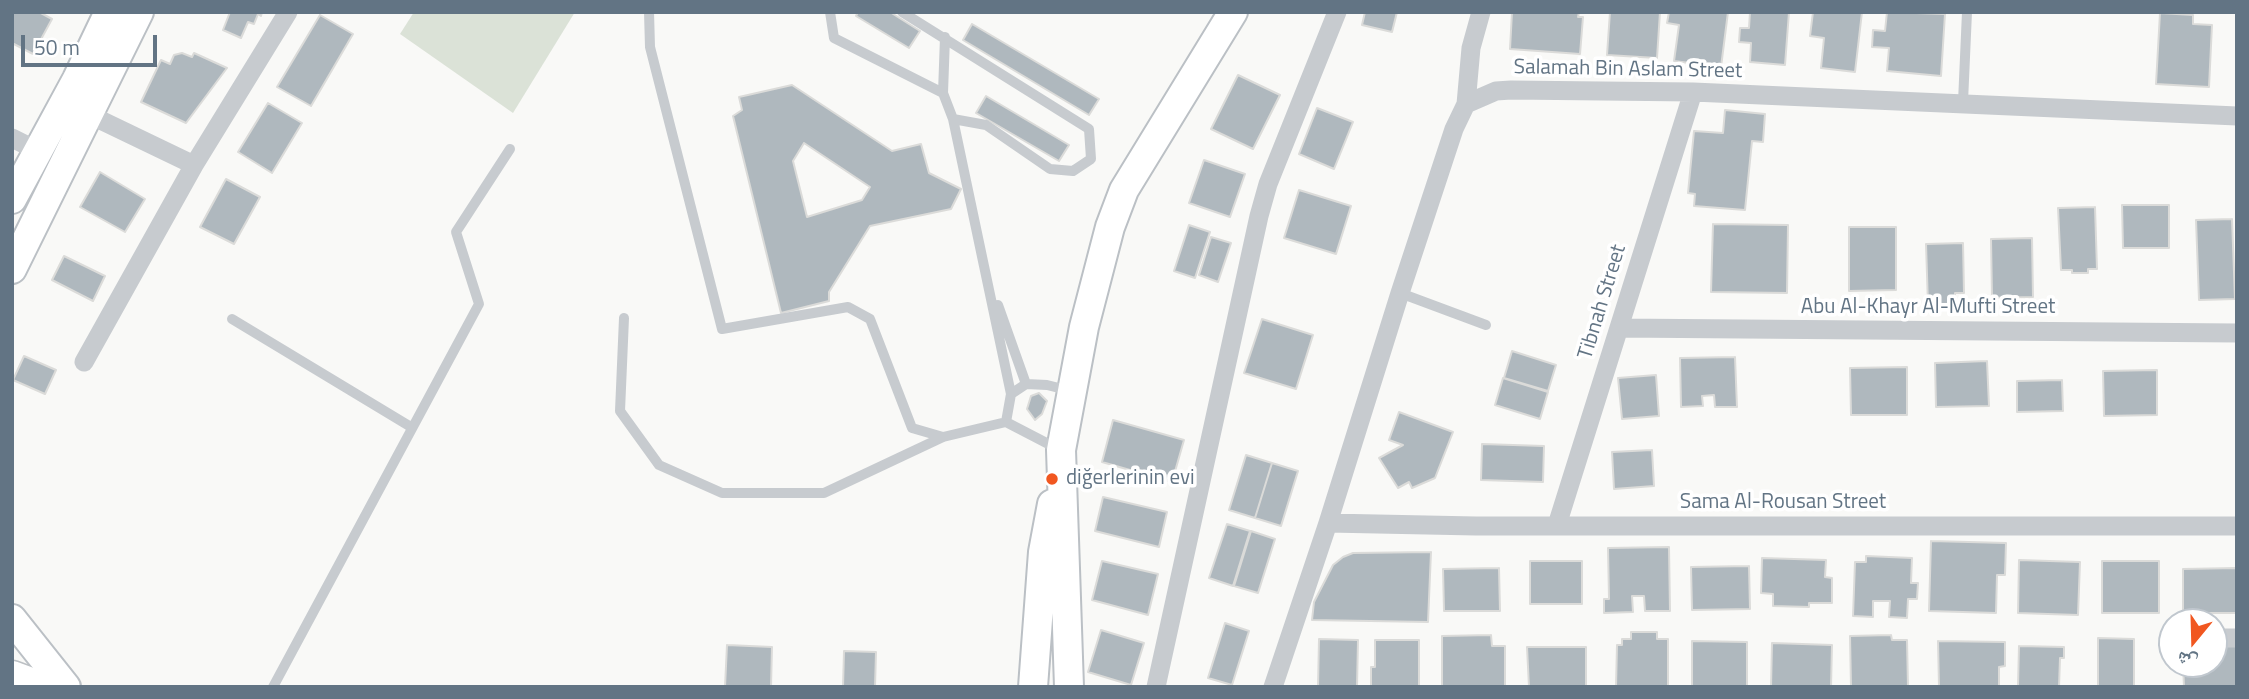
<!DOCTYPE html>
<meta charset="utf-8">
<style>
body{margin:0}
#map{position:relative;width:2249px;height:699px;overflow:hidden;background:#f9f9f7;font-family:"Titillium Web","Noto Naskh Arabic",sans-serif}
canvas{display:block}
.frame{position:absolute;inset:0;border:14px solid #627484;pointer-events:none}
.north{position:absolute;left:2158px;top:608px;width:70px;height:70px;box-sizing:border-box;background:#fff;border:2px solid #c0c7ce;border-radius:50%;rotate:199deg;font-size:19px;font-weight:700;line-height:28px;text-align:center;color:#627484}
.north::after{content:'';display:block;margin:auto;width:24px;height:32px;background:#f15720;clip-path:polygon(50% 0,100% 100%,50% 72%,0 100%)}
.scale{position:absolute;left:21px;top:35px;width:136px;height:32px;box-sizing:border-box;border:4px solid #627484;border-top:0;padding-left:9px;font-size:21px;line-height:24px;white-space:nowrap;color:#627484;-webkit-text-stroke:5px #fff;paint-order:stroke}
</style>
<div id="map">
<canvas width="2249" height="699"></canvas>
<div class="frame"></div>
<div class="north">ش</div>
<div class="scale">50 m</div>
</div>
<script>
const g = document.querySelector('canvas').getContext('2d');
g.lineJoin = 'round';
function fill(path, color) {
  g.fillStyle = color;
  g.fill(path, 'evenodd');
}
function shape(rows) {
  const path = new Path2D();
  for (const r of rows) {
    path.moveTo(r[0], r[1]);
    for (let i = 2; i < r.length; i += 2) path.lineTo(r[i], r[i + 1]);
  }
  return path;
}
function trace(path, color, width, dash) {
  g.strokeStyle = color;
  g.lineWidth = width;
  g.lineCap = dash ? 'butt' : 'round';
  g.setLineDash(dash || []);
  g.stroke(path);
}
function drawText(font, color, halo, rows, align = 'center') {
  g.font = font + ' "Titillium Web",sans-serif';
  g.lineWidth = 7;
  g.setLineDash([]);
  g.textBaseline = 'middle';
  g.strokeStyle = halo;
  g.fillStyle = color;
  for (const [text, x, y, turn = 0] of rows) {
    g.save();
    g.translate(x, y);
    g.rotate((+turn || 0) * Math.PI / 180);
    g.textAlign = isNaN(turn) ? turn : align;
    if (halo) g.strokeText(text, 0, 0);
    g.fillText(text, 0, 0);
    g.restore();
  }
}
const green = shape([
 [414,12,575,12,513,113,400,34]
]);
const building = shape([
 [12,12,39,12,52,19,33,54,12,43,12,12],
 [230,12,262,12,261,16,258,14,254,24,248,22,241,38,223,30,230,12],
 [858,12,890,12,920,31,909,48,856,16,858,12],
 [1365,12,1397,12,1392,32,1362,25,1365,12],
 [1512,12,1579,12,1578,17,1583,17,1580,54,1510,49,1512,12],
 [1610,12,1660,12,1657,58,1607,55,1610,12],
 [1669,12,1728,12,1721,67,1674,61,1679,25,1667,23,1669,12],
 [1750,12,1789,12,1785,65,1750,62,1751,43,1739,42,1740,28,1749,28,1750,12],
 [1813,12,1862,12,1855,72,1821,68,1824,38,1810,36,1813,12],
 [1887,12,1945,14,1941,76,1887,71,1889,48,1872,47,1873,30,1885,31,1887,12],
 [2160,13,2193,15,2193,24,2212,25,2209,87,2156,84,2160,13],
 [320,15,353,34,311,106,277,87,320,15],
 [972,24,1099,99,1089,115,963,40,972,24],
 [182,53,192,57,194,53,227,68,186,123,141,102,161,60,170,64,174,55,182,53],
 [1238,75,1280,95,1253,149,1211,129,1238,75],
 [792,85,892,151,921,144,929,173,961,189,951,209,870,226,829,292,829,301,781,313,733,116,742,110,739,97,792,85],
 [804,143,870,187,862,200,807,217,793,161,804,143],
 [986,96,1069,145,1059,161,976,113,986,96],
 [268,103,302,123,272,173,238,152,268,103],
 [1317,108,1353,122,1334,169,1299,154,1317,108],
 [1725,110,1765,114,1763,142,1752,141,1745,210,1694,206,1695,194,1688,193,1694,131,1723,133,1725,110],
 [1204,160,1245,174,1230,217,1189,203,1204,160],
 [100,172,145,199,125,232,80,207,100,172],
 [226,179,260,197,234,244,200,227,226,179],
 [1299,190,1351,206,1336,254,1284,238,1299,190],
 [2122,205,2169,205,2169,248,2123,248,2122,205],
 [2095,207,2097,269,2088,269,2088,273,2072,273,2072,270,2061,270,2058,208,2095,207],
 [2232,219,2235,299,2199,300,2196,220,2232,219],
 [1713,224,1788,225,1787,293,1711,292,1713,224],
 [1189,225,1210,232,1195,278,1174,271,1189,225],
 [1849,227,1896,227,1896,290,1849,291,1849,227],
 [1211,237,1231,243,1218,282,1199,275,1211,237],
 [2032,238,2033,297,1992,298,1991,239,2032,238],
 [1963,243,1964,293,1955,293,1955,304,1928,305,1926,244,1963,243],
 [64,256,105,276,93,301,52,280,64,256],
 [1262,319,1313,335,1296,389,1244,373,1262,319],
 [1512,351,1556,365,1548,391,1504,378,1512,351],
 [24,356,56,370,45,394,13,380,24,356],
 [1735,357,1737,407,1715,407,1714,395,1702,396,1703,406,1681,407,1680,358,1735,357],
 [1987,361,1989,406,1936,407,1935,363,1987,361],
 [1907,367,1907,415,1851,415,1850,368,1907,367],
 [2157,370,2157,415,2104,416,2103,371,2157,370],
 [1656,375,1659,416,1622,419,1618,378,1656,375],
 [1503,378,1548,392,1540,419,1495,405,1503,378],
 [2062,380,2063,411,2017,412,2017,381,2062,380],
 [1039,393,1047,401,1042,414,1035,420,1027,409,1031,396,1039,393],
 [1399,412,1453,432,1435,478,1412,488,1409,482,1398,488,1379,458,1403,445,1389,440,1399,412],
 [1113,420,1184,440,1172,482,1102,462,1113,420],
 [1482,444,1544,446,1543,482,1481,480,1482,444],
 [1652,450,1654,486,1614,489,1612,452,1652,450],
 [1246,455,1272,463,1255,518,1229,510,1246,455],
 [1272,463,1298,471,1281,526,1255,518,1272,463],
 [1103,497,1167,512,1159,547,1095,531,1103,497],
 [1227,524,1250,531,1233,586,1209,578,1227,524],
 [1251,531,1275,539,1258,593,1234,586,1251,531],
 [1931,541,2006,543,2005,575,1997,575,1996,613,1929,611,1931,541],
 [1669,547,1670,611,1645,611,1644,596,1632,596,1633,612,1604,613,1604,599,1609,599,1608,548,1669,547],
 [1431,552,1428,622,1312,620,1314,602,1333,565,1343,557,1353,553,1431,552],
 [1866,556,1912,558,1911,583,1918,583,1917,599,1908,599,1907,618,1889,617,1890,601,1873,601,1873,617,1853,616,1855,562,1866,562,1866,556],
 [1762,558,1826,560,1825,577,1832,578,1832,603,1809,603,1809,607,1773,606,1773,594,1761,593,1762,558],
 [2019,560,2080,562,2078,615,2018,613,2019,560],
 [1102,561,1158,574,1148,615,1092,600,1102,561],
 [1530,561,1582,561,1582,604,1530,604,1530,561],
 [2102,561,2159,561,2159,613,2102,613,2102,561],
 [1749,566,1750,609,1692,610,1691,567,1749,566],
 [1499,568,1500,611,1444,611,1443,569,1499,568],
 [2237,568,2237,613,2183,613,2183,569,2237,568],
 [1225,623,1249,631,1232,685,1208,678,1225,623],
 [1101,630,1144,643,1131,685,1088,672,1101,630],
 [1631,632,1657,632,1657,639,1668,639,1668,687,1616,687,1617,645,1622,645,1622,639,1631,639,1631,632],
 [1491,635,1492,646,1505,646,1505,687,1442,687,1442,636,1491,635],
 [1891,635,1892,640,1907,640,1908,687,1851,687,1850,636,1891,635],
 [2098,638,2134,639,2134,687,2098,687,2098,638],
 [1319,639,1358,640,1357,687,1318,687,1319,639],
 [1375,640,1419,640,1419,687,1371,687,1371,667,1375,667,1375,640],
 [1692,641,1747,642,1747,687,1692,687,1692,641],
 [1938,641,2005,642,2005,666,1999,667,1999,687,1939,687,1938,641],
 [1772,643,1832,645,1831,687,1771,687,1772,643],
 [727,645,772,647,771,687,725,687,727,645],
 [2214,645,2237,645,2237,687,2184,687,2183,664,2214,664,2214,645],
 [2019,646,2064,647,2064,658,2060,658,2059,687,2018,686,2019,646],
 [1527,647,1586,647,1586,687,1529,687,1527,647],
 [844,651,876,652,875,687,843,687,844,651]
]);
const lane = shape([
 [649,12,650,47,722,329,848,307,870,319,912,428,943,437],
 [830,12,834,38,943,93],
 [902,12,1089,129,1091,159,1073,171,1050,169,986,125,953,119],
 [945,37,943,93,953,119,1011,394],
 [1963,102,1967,12],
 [1400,293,1486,325],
 [998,305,1026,384],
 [624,318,620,411,659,465,722,493,824,493,943,437,1006,422],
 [232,319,411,427],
 [1060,450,1006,422,1011,394,1026,384,1047,385,1071,391],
 [273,687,479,304,456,232,510,149]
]);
const street = shape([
 [1466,104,1471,48,1481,12],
 [90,115,194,165],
 [12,138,38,151],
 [1619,328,2237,333],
 [84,362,194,165,288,12],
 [1328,523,1476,526,2237,526],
 [1557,525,1693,92],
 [2214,638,2237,638],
 [1156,687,1259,216,1268,184,1337,12],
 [1273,687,1328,523,1400,293,1454,129,1466,104,1496,91,1511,90,1693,92,2237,116]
]);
const secondary = shape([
 [12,199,77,79,109,12],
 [12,269,139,12],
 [12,619,66,687],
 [1033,687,1043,552,1052,504],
 [1069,687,1061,450,1084,327,1110,227,1124,190,1233,12]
]);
const primary = shape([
 [12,677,39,687]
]);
const markers = [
 [1052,479,7,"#f15720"]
];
const streetNames = [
 ["Salamah Bin Aslam Street",1628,70,1],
 ["Tibnah Street",1603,302,-73],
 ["Abu Al-Khayr Al-Mufti Street",1928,308],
 ["Sama Al-Rousan Street",1783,503]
];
const poiNames = [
 ["diğerlerinin evi",1066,479]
];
fill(green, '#dbe2d7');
fill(building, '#afb8be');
trace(building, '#dbdbd9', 2);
trace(secondary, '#bbc0c5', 32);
trace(primary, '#bcc0c4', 35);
trace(lane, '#c7cbcf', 10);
trace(street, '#c7cbcf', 19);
trace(secondary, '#fff', 28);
trace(primary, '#fff', 32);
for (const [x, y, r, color] of markers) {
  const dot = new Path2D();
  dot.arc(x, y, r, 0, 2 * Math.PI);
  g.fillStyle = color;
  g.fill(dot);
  trace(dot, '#fff', 2.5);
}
drawText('21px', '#627484', '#fff', streetNames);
drawText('21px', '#627484', '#fff', poiNames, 'left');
</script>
